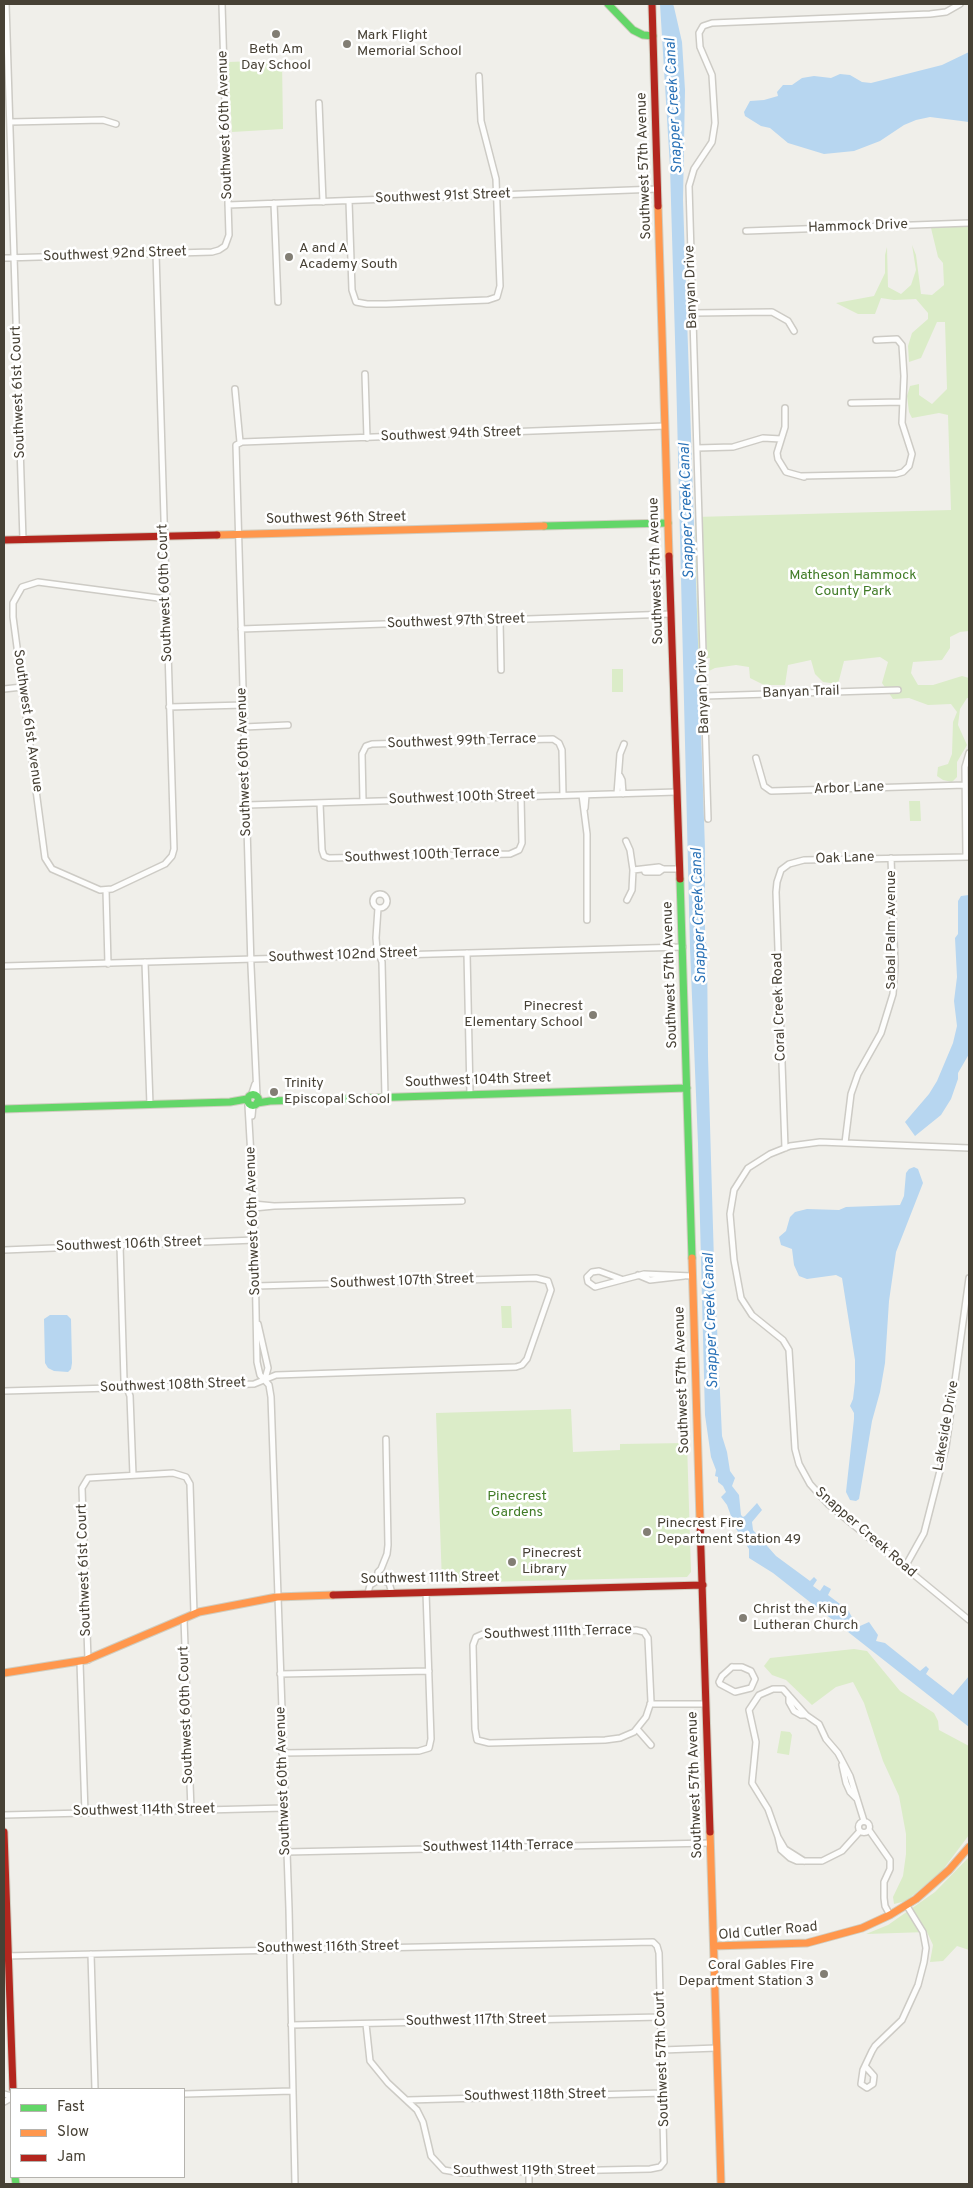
<!DOCTYPE html>
<style>
body{margin:0}
#map{position:relative;width:973px;height:2188px;overflow:hidden;background:#f0efea;font-family:Overpass,sans-serif}
canvas{display:block}
.frame{position:absolute;inset:0;border:5px solid #474135;pointer-events:none}
.legend{position:absolute;left:10px;top:2088px;width:175px;height:90px;box-sizing:border-box;background:#fff;border:1px solid #b5b3ae;margin:0;padding:6px 9px;list-style:none;font-size:15px;color:#474135}
.legend li{display:flex;align-items:center;gap:10px;height:25px}
.legend b{width:25px;border:1px solid #b5b3ae}
</style>
<div id="map">
<canvas width="973" height="2188"></canvas>
<div class="frame"></div>
<ul class="legend">
<li><b style="height:6px;background:#63d668"></b>Fast</li>
<li><b style="height:6px;background:#ff974d"></b>Slow</li>
<li><b style="height:6px;background:#b3261e"></b>Jam</li>
</ul>
</div>
<script>
const g = document.querySelector('canvas').getContext('2d');
g.lineJoin = 'round';
function fill(path, color) {
  g.fillStyle = color;
  g.fill(path, 'evenodd');
}
function shape(rows) {
  const path = new Path2D();
  for (const r of rows) {
    if (r.length === 3) {
      path.moveTo(r[0] + r[2], r[1]);
      path.arc(r[0], r[1], r[2], 0, 2 * Math.PI);
      continue;
    }
    path.moveTo(r[0], r[1]);
    for (let i = 2; i < r.length; i += 2) path.lineTo(r[i], r[i + 1]);
  }
  return path;
}
function trace(path, color, width, dash) {
  g.strokeStyle = color;
  g.lineWidth = width;
  g.lineCap = dash ? 'butt' : 'round';
  g.setLineDash(dash || []);
  g.stroke(path);
}
function drawText(font, color, halo, rows, align = 'center') {
  g.font = font + ' Overpass,sans-serif';
  g.lineWidth = 5;
  g.setLineDash([]);
  g.textBaseline = 'middle';
  g.strokeStyle = halo;
  g.fillStyle = color;
  for (const [text, x, y, turn = 0] of rows) {
    g.save();
    g.translate(x, y);
    g.rotate((+turn || 0) * Math.PI / 180);
    g.textAlign = isNaN(turn) ? turn : align;
    if (halo) g.strokeText(text, 0, 0);
    g.fillText(text, 0, 0);
    g.restore();
  }
}
const green = shape([
 [282,60,283,129,232,132,228,62],
 [969,224,969,631,960,632,950,637,950,648,942,660,913,662,911,673,918,685,933,685,962,676,969,678,969,698,967,698,960,709,958,725,967,745,957,762,957,777,952,782,943,780,937,776,938,767,948,764,952,754,953,722,957,712,951,704,928,705,909,698,893,699,882,683,888,662,880,657,844,661,838,684,823,682,815,674,811,660,788,665,785,685,764,685,750,678,749,667,736,665,715,668,709,671,710,658,698,658,695,517,951,510,948,415,939,413,912,418,909,412,907,396,910,386,919,384,919,395,932,404,947,389,945,322,937,322,921,358,909,362,908,346,912,333,928,319,928,313,916,299,894,300,881,298,875,314,858,314,836,303,874,296,885,273,885,255,887,247,888,287,901,294,911,285,916,270,912,245,916,255,921,294,932,295,944,285,943,263,938,257,931,228,942,228,942,225],
 [612,669,623,669,623,692,612,692],
 [909,801,920,801,921,821,910,821],
 [501,1306,511,1306,512,1328,502,1328],
 [571,1409,573,1452,620,1450,620,1444,687,1443,691,1572,687,1577,442,1583,436,1413],
 [854,1649,867,1651,900,1691,934,1713,938,1721,939,1730,969,1746,969,1835,942,1871,906,1901,894,1904,893,1897,903,1876,906,1854,906,1834,899,1796,883,1761,864,1703,853,1682,836,1687,812,1705,786,1680,772,1675,764,1666,770,1658],
 [781,1731,790,1732,792,1735,789,1755,777,1753],
 [969,1857,969,1950,957,1946,943,1961,930,1962,933,1945,927,1932,866,1934,888,1925,935,1892]
]);
const water = shape([
 [660,4,673,4,674,7,682,42,685,90,683,200,705,849,705,940,707,946,708,1056,714,1262,722,1436,727,1452,730,1471,735,1478,732,1486,739,1495,741,1515,743,1517,745,1516,757,1503,762,1510,752,1522,753,1530,776,1556,810,1581,814,1577,817,1580,813,1586,820,1591,824,1585,831,1589,828,1595,848,1610,854,1621,860,1626,869,1622,878,1635,876,1641,885,1643,920,1671,926,1666,929,1669,926,1674,953,1695,969,1676,969,1727,773,1573,749,1558,749,1549,735,1527,727,1505,721,1497,726,1492,723,1486,718,1482,718,1477,715,1476,716,1470,711,1457,705,1415,698,1144,690,948,676,373,670,167],
 [969,52,969,122,930,117,916,120,904,125,880,141,854,151,824,154,788,143,770,128,761,126,745,116,744,112,750,101,764,100,778,96,777,92,783,85,792,85,802,78,814,76,831,78,840,74,850,75,862,82,871,83,942,65],
 [969,895,969,1054,958,1073,958,1079,951,1099,941,1115,915,1136,905,1122,929,1094,937,1081,953,1043,957,1026,954,1001,957,977,955,938,958,934,958,901,961,896],
 [914,1167,918,1169,923,1183,896,1252,889,1301,885,1363,880,1392,872,1421,859,1499,856,1501,850,1500,846,1492,854,1419,854,1413,850,1406,853,1399,855,1382,855,1360,842,1278,836,1275,807,1279,799,1276,794,1265,792,1249,781,1245,779,1237,786,1231,790,1217,795,1212,807,1209,839,1210,846,1207,900,1205,904,1196,906,1173,909,1169],
 [50,1315,67,1315,71,1319,72,1363,71,1369,68,1372,54,1371,48,1368,45,1363,44,1319]
]);
const street = shape([
 [6,4,23,540],
 [319,103,323,202],
 [10,122,103,120,116,124],
 [349,201,352,290,356,302,367,304,386,304,488,300,497,297,500,286,496,179,481,121,479,76],
 [274,203,278,302],
 [228,205,658,189],
 [746,231,969,223],
 [156,253,174,849,172,856,165,864,112,889,100,890,52,869,45,858,13,617,13,603,22,587,38,582,166,599],
 [4,258,212,252,219,250,225,246,229,235,222,4],
 [693,313,772,312,788,321,794,331],
 [365,374,367,438],
 [235,389,240,442],
 [851,403,902,402],
 [785,408,785,427,777,453,778,459,786,472,804,477],
 [697,448,733,447,763,438,781,439],
 [801,476,896,474,903,472,909,466,912,454,902,423,904,376,902,345,897,339,876,340],
 [500,620,501,670],
 [241,629,671,614],
 [4,689,22,687],
 [704,696,898,690],
 [169,707,244,705],
 [244,727,288,725],
 [756,758,764,786,771,791,965,785],
 [620,776,622,780,623,794],
 [617,794,620,754,624,744],
 [582,795,587,834,587,920],
 [363,801,362,754,366,746,372,744,553,739,559,743,562,750,563,795],
 [320,803,322,850,324,856,329,858,510,854,519,850,522,843,521,797],
 [247,805,677,792],
 [585,808,586,795],
 [708,819,689,186,694,169,712,142,715,123,712,75,700,47,699,33,703,26,712,23,930,14,946,12,960,4],
 [626,841,630,850,633,870,632,890,627,900],
 [966,857,965,767,969,753],
 [644,869,645,872,659,872,663,869],
 [633,870,659,867,663,869,679,869],
 [106,890,108,964],
 [380,901,7],
 [378,908,376,938,377,949,382,962,385,1097],
 [467,953,470,1094],
 [145,962,150,1105],
 [4,966,683,947],
 [251,1096,255,1084],
 [257,1096,251,966,236,445,242,442,665,426],
 [248,1105,254,1208,257,1362,260,1375,269,1385,271,1397,289,1909,295,2184],
 [252,1116,253,1105],
 [845,1143,851,1094,858,1074,881,1033,893,994,895,965,891,858],
 [785,1148,776,892,777,882,781,870,789,864,804,860,969,857],
 [969,1148,820,1142,790,1146,770,1154,748,1168,734,1190,730,1214,734,1260,741,1298,752,1315,783,1340,789,1350,795,1449,799,1464,810,1484,829,1505,969,1620],
 [253,1204,274,1206,462,1201],
 [254,1208,274,1206],
 [120,1245,124,1380,130,1396,133,1475],
 [4,1250,255,1240],
 [638,1275,650,1280,684,1276],
 [621,1279,599,1271,592,1272,587,1277,588,1282,595,1287,644,1274,692,1276],
 [258,1324,268,1368,265,1379],
 [4,1391,254,1384,276,1375,516,1367,522,1365,527,1359,551,1290,548,1281,536,1278,256,1286],
 [905,1567,924,1533,946,1447,969,1278],
 [377,1579,378,1572,381,1569,387,1554,388,1545,386,1439],
 [368,1593,370,1585,380,1579,389,1583,392,1593],
 [184,1619,191,1810],
 [636,1630,644,1632,648,1638,651,1702,646,1717,634,1732,620,1738,605,1740,489,1743,477,1740,475,1729,473,1645,476,1637,483,1634,636,1630],
 [88,1660,82,1488,88,1478,173,1473,186,1477,190,1484,194,1614],
 [80,1662,85,1813],
 [732,1667,742,1667,751,1671,755,1679,751,1688,735,1692,720,1684,719,1682,722,1676,732,1667],
 [280,1674,429,1671],
 [789,1696,789,1702,794,1711,801,1715,806,1715],
 [650,1704,705,1704],
 [637,1729,651,1745],
 [282,1753,419,1751,429,1748,431,1739,426,1592],
 [842,1765,846,1783,850,1792,856,1798],
 [4,1815,285,1808],
 [864,1827,5.5],
 [869,1830,890,1860,890,1869,884,1882,884,1898,885,1906,890,1915],
 [778,1837,781,1850,790,1858,797,1861,822,1861,842,1851,860,1831],
 [286,1852,710,1843],
 [804,1861,785,1849,778,1837,768,1809,752,1783,756,1742,749,1710,759,1695,773,1689,783,1689,806,1715,819,1724,826,1739,838,1753,850,1776,864,1821],
 [91,1954,95,2089],
 [4,1956,653,1942,657,1946,659,1953,664,2162,660,2167,650,2169,461,2173,444,2170,431,2156,423,2122,417,2110,388,2083,370,2061,366,2024],
 [291,2025,661,2017],
 [662,2050,717,2048],
 [865,2066,874,2076,873,2084,867,2088,861,2084,863,2070,872,2051,875,2046,902,2020,918,1985,924,1962,926,1948,923,1932,907,1906],
 [4,2094,11,2096],
 [184,2094,292,2091],
 [408,2100,664,2093],
 [4,2102,11,2098],
 [529,2172,529,2184]
]);
const fast = shape([
 [608,4,633,30,643,35,653,36],
 [544,526,668,523],
 [680,879,692,1258],
 [253,1100,5.5],
 [257,1103,270,1101,687,1088],
 [4,1109,230,1102,247,1099],
 [15,2177,16,2184]
]);
const slow = shape([
 [658,206,669,556],
 [217,535,544,526],
 [692,1258,700,1521],
 [4,1673,86,1660,199,1612,277,1597,333,1595],
 [710,1832,721,2184],
 [714,1946,807,1943,862,1928,890,1915,916,1899,949,1870,969,1847]
]);
const jam = shape([
 [652,4,658,206],
 [4,540,217,535],
 [669,556,680,879],
 [700,1521,710,1832],
 [333,1595,703,1585],
 [4,1832,13,2089]
]);
const markers = [
 [276,34,5,"#827e74"],
 [347,44,5,"#827e74"],
 [289,257,5,"#827e74"],
 [593,1015,5,"#827e74"],
 [274,1092,5,"#827e74"],
 [647,1532,5,"#827e74"],
 [512,1562,5,"#827e74"],
 [743,1618,5,"#827e74"],
 [824,1974,5,"#827e74"]
];
const poiNames = [
 ["Mark Flight",357,36],
 ["Memorial School",357,52],
 ["Beth Am",276,50,"center"],
 ["Day School",276,66,"center"],
 ["A and A",299,249],
 ["Academy South",299,265],
 ["Pinecrest",583,1007,"right"],
 ["Elementary School",583,1023,"right"],
 ["Trinity",284,1084],
 ["Episcopal School",284,1100],
 ["Pinecrest Fire",657,1524],
 ["Department Station 49",657,1540],
 ["Pinecrest",522,1554],
 ["Library",522,1570],
 ["Christ the King",753,1610],
 ["Lutheran Church",753,1626],
 ["Coral Gables Fire",814,1966,"right"],
 ["Department Station 3",814,1982,"right"]
];
const streetNames = [
 ["Southwest 60th Avenue",226,125,-92],
 ["Southwest 57th Avenue",645,166,-92],
 ["Southwest 91st Street",443,197,-2],
 ["Hammock Drive",858,227,-2],
 ["Southwest 92nd Street",115,255,-2],
 ["Banyan Drive",692,287,-92],
 ["Southwest 61st Court",19,392,-92],
 ["Southwest 94th Street",451,435,-2],
 ["Southwest 96th Street",336,519,-1],
 ["Southwest 57th Avenue",657,571,-92],
 ["Southwest 60th Court",166,593,-92],
 ["Southwest 97th Street",456,622,-2],
 ["Banyan Drive",704,692,-92],
 ["Banyan Trail",801,693,-2],
 ["Southwest 61st Avenue",27,721,82],
 ["Southwest 99th Terrace",462,742,-2],
 ["Southwest 60th Avenue",245,762,-92],
 ["Arbor Lane",849,789,-2],
 ["Southwest 100th Street",462,798,-2],
 ["Southwest 100th Terrace",422,856,-2],
 ["Oak Lane",845,859,-2],
 ["Sabal Palm Avenue",892,930,-90],
 ["Southwest 102nd Street",343,956,-2],
 ["Southwest 57th Avenue",671,975,-92],
 ["Coral Creek Road",780,1007,-92],
 ["Southwest 104th Street",478,1081,-2],
 ["Southwest 60th Avenue",254,1221,-92],
 ["Southwest 106th Street",129,1245,-2],
 ["Southwest 107th Street",402,1282,-2],
 ["Southwest 57th Avenue",683,1380,-92],
 ["Southwest 108th Street",173,1386,-2],
 ["Lakeside Drive",947,1426,-80],
 ["Snapper Creek Road",865,1533,41],
 ["Southwest 61st Court",85,1570,-92],
 ["Southwest 111th Street",430,1579,-1],
 ["Southwest 111th Terrace",558,1633,-2],
 ["Southwest 60th Court",187,1715,-92],
 ["Southwest 60th Avenue",284,1781,-92],
 ["Southwest 57th Avenue",696,1785,-92],
 ["Southwest 114th Street",144,1811,-1],
 ["Southwest 114th Terrace",498,1847,-1],
 ["Old Cutler Road",768,1932,-5],
 ["Southwest 116th Street",328,1948,-1],
 ["Southwest 117th Street",476,2021,-1],
 ["Southwest 57th Court",663,2059,-92],
 ["Southwest 118th Street",535,2096,-1],
 ["Southwest 119th Street",524,2171]
];
const parkNames = [
 ["Matheson Hammock",853,576],
 ["County Park",853,592],
 ["Pinecrest",517,1497],
 ["Gardens",517,1513]
];
const waterNames = [
 ["Snapper Creek Canal",675,106,-93],
 ["Snapper Creek Canal",688,511,-92],
 ["Snapper Creek Canal",700,916,-92],
 ["Snapper Creek Canal",712,1321,-92]
];
fill(green, '#dbecc8');
fill(water, '#b7d6f0');
trace(street, '#cdcbc5', 8);
trace(fast, '#d0cdc0', 9);
trace(slow, '#d0cdc0', 9);
trace(jam, '#d0cdc0', 9);
trace(street, '#fdfdfc', 5);
trace(fast, '#63d668', 7);
trace(slow, '#ff974d', 7);
trace(jam, '#b3261e', 7);
for (const [x, y, r, color] of markers) {
  const dot = new Path2D();
  dot.arc(x, y, r, 0, 2 * Math.PI);
  g.fillStyle = color;
  g.fill(dot);
  trace(dot, '#fff', 2);
}
drawText('14px', '#474135', '#fff', poiNames, 'left');
drawText('14px', '#474135', '#fff', streetNames);
drawText('14px', '#407b26', '#fff', parkNames);
drawText('italic 15px', '#2a72b7', '#fff', waterNames);
</script>
